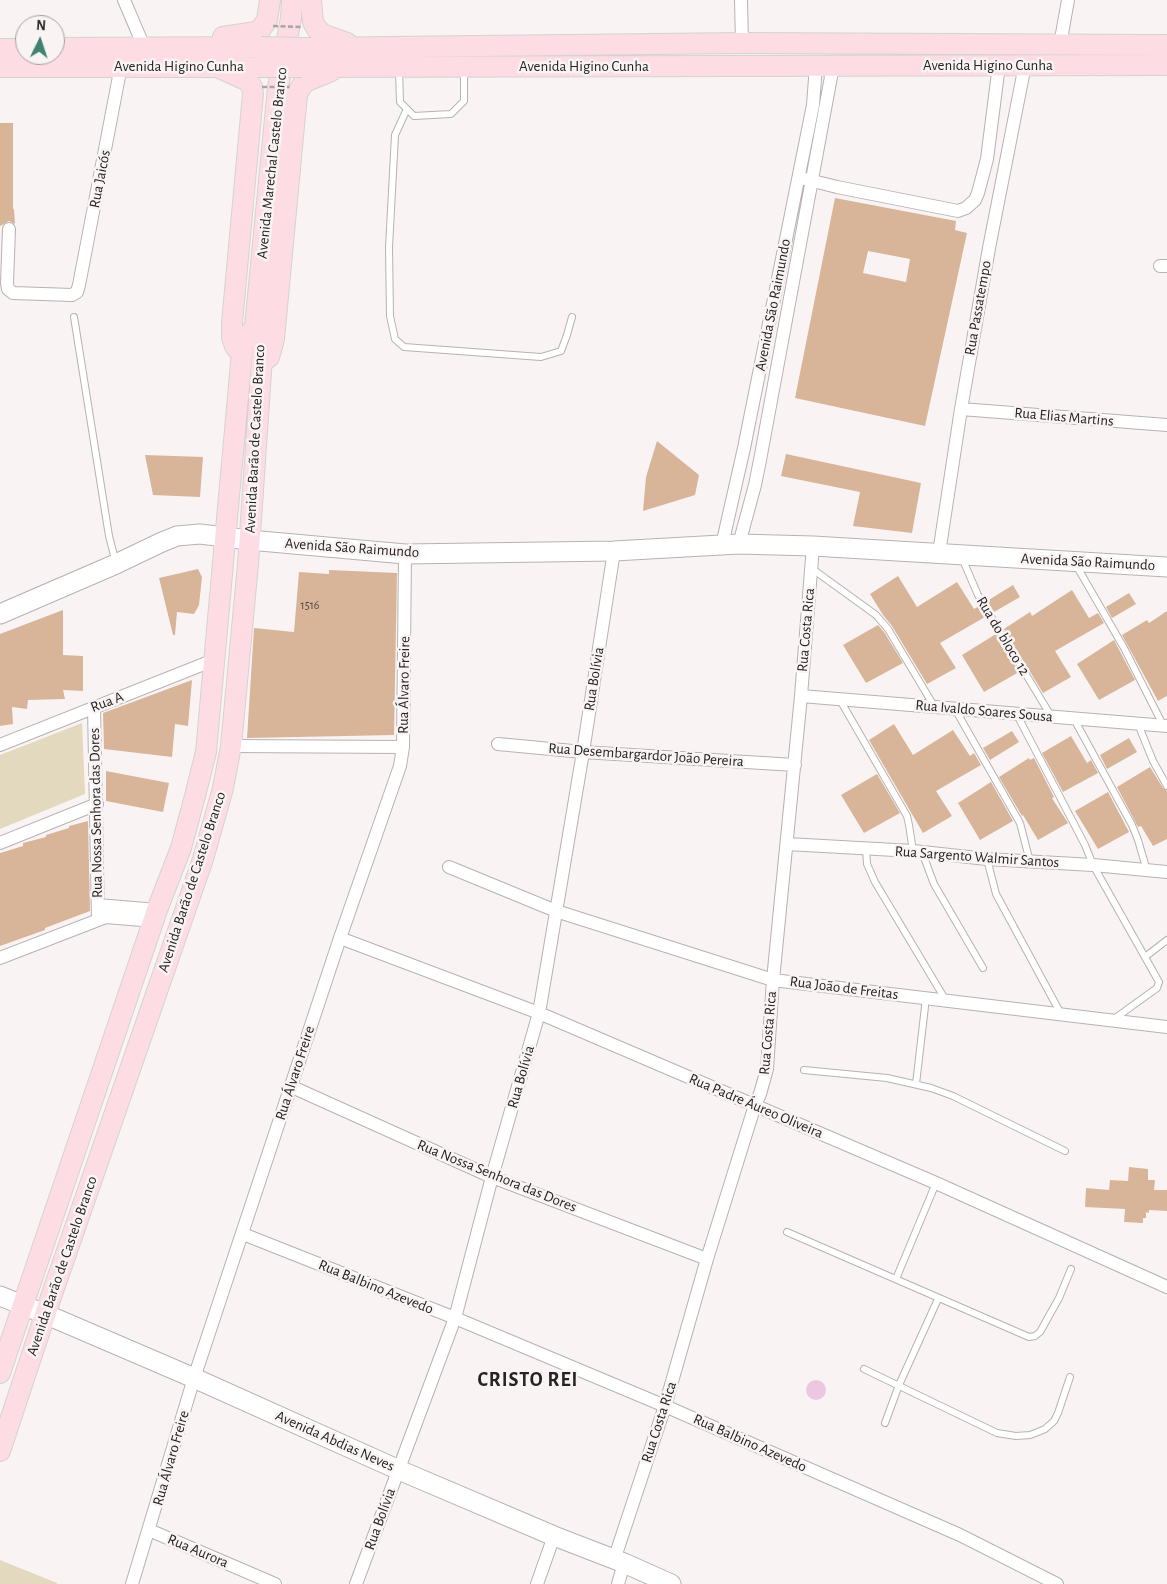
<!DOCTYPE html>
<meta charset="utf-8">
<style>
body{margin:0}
#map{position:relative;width:1167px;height:1584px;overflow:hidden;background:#f9f4f3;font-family:"Alegreya Sans",sans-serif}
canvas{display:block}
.north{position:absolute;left:15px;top:15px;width:50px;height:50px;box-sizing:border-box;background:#f9f4f3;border:1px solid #a4a0a0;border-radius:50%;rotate:4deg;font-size:14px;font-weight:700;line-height:20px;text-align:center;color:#252323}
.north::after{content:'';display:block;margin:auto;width:18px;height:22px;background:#408272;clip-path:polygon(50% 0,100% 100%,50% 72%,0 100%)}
</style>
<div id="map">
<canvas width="1167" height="1584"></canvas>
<div class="north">N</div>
</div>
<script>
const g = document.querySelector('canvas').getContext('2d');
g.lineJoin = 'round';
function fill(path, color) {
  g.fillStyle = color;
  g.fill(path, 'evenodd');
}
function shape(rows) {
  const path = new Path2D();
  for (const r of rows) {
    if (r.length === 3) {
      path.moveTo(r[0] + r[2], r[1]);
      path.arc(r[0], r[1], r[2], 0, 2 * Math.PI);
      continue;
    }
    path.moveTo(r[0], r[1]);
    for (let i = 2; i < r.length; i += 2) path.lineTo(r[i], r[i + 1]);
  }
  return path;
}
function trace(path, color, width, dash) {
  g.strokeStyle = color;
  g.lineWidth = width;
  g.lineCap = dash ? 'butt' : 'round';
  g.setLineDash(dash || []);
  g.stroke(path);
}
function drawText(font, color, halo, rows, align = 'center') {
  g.font = font + ' "Alegreya Sans",sans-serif';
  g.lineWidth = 5;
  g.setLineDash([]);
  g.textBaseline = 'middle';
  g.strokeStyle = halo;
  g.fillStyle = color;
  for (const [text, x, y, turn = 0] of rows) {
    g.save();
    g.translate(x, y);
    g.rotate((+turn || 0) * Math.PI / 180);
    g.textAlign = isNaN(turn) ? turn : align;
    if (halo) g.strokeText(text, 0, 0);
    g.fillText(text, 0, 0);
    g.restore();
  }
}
const green = shape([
 [82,723,85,794,0,829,0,755],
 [0,1560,57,1583,57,1584,0,1584]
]);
const water = shape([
 [816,1390,10]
]);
const building = shape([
 [0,123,13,123,13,209,14,209,15,224,9,221,0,226],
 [835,198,956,221,955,230,967,233,925,426,795,398],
 [868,251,910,259,906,282,863,273],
 [657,441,699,475,695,495,643,511,646,477],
 [786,454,921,483,912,533,853,526,860,492,781,476],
 [145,455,203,457,200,497,153,495],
 [198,569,202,577,199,605,194,614,177,612,175,635,173,635,159,578],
 [329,570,397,573,394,735,247,738,254,628,294,632,299,572,329,574],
 [898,576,917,607,957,582,974,609,979,606,985,617,940,643,956,668,927,684,892,626,883,615,870,594],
 [1013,585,1020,597,994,612,987,601],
 [1072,590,1089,618,1098,613,1104,623,1055,651,1071,677,1043,693,1004,629,1030,612,1032,616],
 [1129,593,1136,604,1112,618,1106,607],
 [63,610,63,655,83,656,83,691,63,690,65,699,28,700,27,709,12,707,13,724,0,726,0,634],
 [1167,611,1167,696,1158,701,1122,635,1147,620,1149,623],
 [878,625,884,632,903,663,866,683,843,645],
 [996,634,1019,672,984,692,962,655],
 [1114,640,1135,680,1099,700,1077,664],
 [192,680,188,726,175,724,172,757,104,749,103,713],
 [894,724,913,755,953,730,970,756,974,753,981,765,936,791,952,816,923,833,869,740],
 [1012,731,1019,742,990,760,983,748],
 [1071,736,1087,763,1091,760,1098,773,1063,792,1042,753],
 [1129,738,1137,752,1107,769,1100,755],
 [1029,758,1030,760,1034,758,1054,797,1052,798,1068,823,1038,840,1023,815,1022,816,999,777],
 [1150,767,1163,788,1167,791,1167,839,1153,846,1141,826,1138,827,1117,787],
 [106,771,169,783,163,812,106,801],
 [877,774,900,813,864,833,841,795],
 [991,782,1013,821,980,840,958,803],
 [1108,792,1129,832,1098,849,1075,811],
 [88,821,90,911,45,928,45,930,0,946,0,853,23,846,23,843,46,837,46,835,69,828,69,826],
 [1129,1167,1148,1169,1148,1180,1155,1180,1154,1190,1167,1190,1167,1211,1149,1210,1149,1213,1146,1212,1146,1218,1143,1218,1143,1223,1124,1222,1125,1209,1085,1207,1086,1188,1109,1190,1110,1180,1128,1181]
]);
const lane = shape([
 [399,70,400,102,414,116,451,114,464,101,464,69],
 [407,109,395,135,389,247,390,316,395,339,404,347,541,357,561,351,567,335,572,317],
 [74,317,109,536,116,563],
 [962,558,978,595,1051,716],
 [1076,565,1124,648,1163,725],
 [811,568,876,615,888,629,934,706],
 [840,700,907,816,909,825,913,851],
 [955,709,1020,823,1030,862],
 [1016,713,1085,845,1093,865,1159,982,1157,988,1114,1019],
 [1074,719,1132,825,1138,840,1147,871],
 [1138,724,1153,761,1167,786],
 [866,848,867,864,875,882,945,999],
 [922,852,934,884,983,968],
 [987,859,996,894,1061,1014],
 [1145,957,1167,940],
 [804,1070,887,1078,931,1088,953,1096,1065,1151],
 [916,1084,926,998],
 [787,1232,1029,1337,1035,1336,1040,1332,1059,1298,1071,1269],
 [896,1279,936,1183],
 [864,1369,997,1433,1016,1436,1030,1435,1038,1432,1045,1429,1054,1421,1058,1413,1070,1377],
 [885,1423,899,1385,938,1299]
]);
const street = shape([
 [124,0,144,47],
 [741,0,742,43],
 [1060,45,1068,0],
 [805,179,837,187,958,211,966,208,975,200,978,193,987,159,999,65],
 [9,229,7,283,8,289,13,293,72,295,77,292,79,285,121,66],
 [1160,266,1167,266],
 [961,409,1167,425],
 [739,544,755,485,760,460,833,66],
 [722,545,744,448,813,105,816,65],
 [939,553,961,409,989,248,1025,65],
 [801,696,1167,726],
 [94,707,98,920],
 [498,744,583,752,795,765],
 [0,745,214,660],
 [231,746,403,747],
 [0,843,97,804],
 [787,844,913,851,987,859,1093,865,1167,872],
 [449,867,556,911,773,980,1167,1027],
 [98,905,157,910],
 [340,938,539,1013,936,1183,1167,1287],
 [0,958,106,917,154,921],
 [290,1086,492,1177,707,1259],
 [243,1234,455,1318,665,1406,960,1535,1057,1584],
 [149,1530,275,1584],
 [614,1560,665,1406,707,1259,755,1105,760,1094,767,1069,773,980,801,696,813,546],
 [132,1584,194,1378,340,938,400,766,403,747,405,554],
 [356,1584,455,1318,492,1177,539,1013,583,752,614,551],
 [537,1584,554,1536],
 [618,1584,624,1563]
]);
const secondary = shape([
 [0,614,116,564,162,542,177,536,200,534,249,540,405,554,614,551,739,544,813,546,1167,567],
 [0,1296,45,1314,194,1378,399,1470,554,1536,624,1563,671,1584]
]);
const primary = shape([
 [311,0,313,22,317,29,324,35,347,43],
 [223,37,256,32,260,30,267,20,270,0],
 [55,48,261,47],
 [302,48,742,43,1167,45],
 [0,49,25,49],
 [215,66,248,81,252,87,253,94,232,323,232,338,235,346,242,355],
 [0,67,260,67],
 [302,67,1167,65],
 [255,327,278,87,291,18,292,0],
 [266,359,269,357,274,339,297,94,303,84,307,81,331,71],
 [0,1373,157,910,181,848,195,796,206,752,243,341,255,327],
 [0,1451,52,1294,203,859,223,788,231,746,248,564,263,343,255,327]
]);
const pathBridge = shape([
 [273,26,302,27],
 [262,87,291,87]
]);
const primaryBridge = shape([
 [261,47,302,48],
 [260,67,302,67]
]);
const numberNames = [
 ["1516",310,605]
];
const streetNames = [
 ["Avenida Higino Cunha",988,65],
 ["Avenida Higino Cunha",179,66],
 ["Avenida Higino Cunha",584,66],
 ["Avenida Marechal Castelo Branco",272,163,-84],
 ["Rua Jaicós",100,179,-79],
 ["Avenida São Raimundo",773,305,-79],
 ["Rua Passatempo",978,308,-80],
 ["Rua Elias Martins",1064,417,5],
 ["Avenida Barão de Castelo Branco",255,439,-87],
 ["Avenida São Raimundo",352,548,4],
 ["Avenida São Raimundo",1088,562,3],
 ["Rua Costa Rica",806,630,-85],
 ["Rua do bloco 12",1003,636,59],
 ["Rua Bolívia",594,679,-81],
 ["Rua Álvaro Freire",404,685,-89],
 ["Rua A",107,702,-21],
 ["Rua Ivaldo Soares Sousa",984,711,5],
 ["Rua Desembargardor João Pereira",646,755,4],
 ["Rua Nossa Senhora das Dores",96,813,-91],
 ["Rua Sargento Walmir Santos",977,857,4],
 ["Avenida Barão de Castelo Branco",192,882,-72],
 ["Rua João de Freitas",844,988,7],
 ["Rua Costa Rica",768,1033,-85],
 ["Rua Álvaro Freire",295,1073,-72],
 ["Rua Bolívia",521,1077,-74],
 ["Rua Padre Áureo Oliveira",756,1106,23],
 ["Rua Nossa Senhora das Dores",497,1176,22],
 ["Avenida Barão de Castelo Branco",62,1266,-71],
 ["Rua Balbino Azevedo",376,1287,22],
 ["Rua Costa Rica",659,1422,-72],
 ["Avenida Abdias Neves",335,1441,24],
 ["Rua Balbino Azevedo",750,1443,24],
 ["Rua Álvaro Freire",171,1458,-74],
 ["Rua Bolívia",380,1519,-70],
 ["Rua Aurora",198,1551,23]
];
const districtNames = [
 ["CRISTO REI",528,1380]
];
fill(green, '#e3d9bf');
fill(water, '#ecc7e4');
fill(building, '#d8b599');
trace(lane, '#b7b2b1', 8);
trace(street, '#b7b2b1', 14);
trace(secondary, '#b7b2b1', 21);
trace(primary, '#d3d3d3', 22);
trace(lane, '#fff', 6);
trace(street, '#fff', 12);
trace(secondary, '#fff', 19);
trace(primary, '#fddce4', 20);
trace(primaryBridge, '#d3d3d3', 22, []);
trace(pathBridge, '#a9a5a5', 2.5, [5, 2.5]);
trace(primaryBridge, '#fddce4', 20);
drawText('12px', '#524840', null, numberNames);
drawText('15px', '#252323', '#f9f4f3', streetNames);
g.letterSpacing = '1px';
drawText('bold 20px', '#252323', '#f9f4f3', districtNames);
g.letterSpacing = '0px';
</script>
